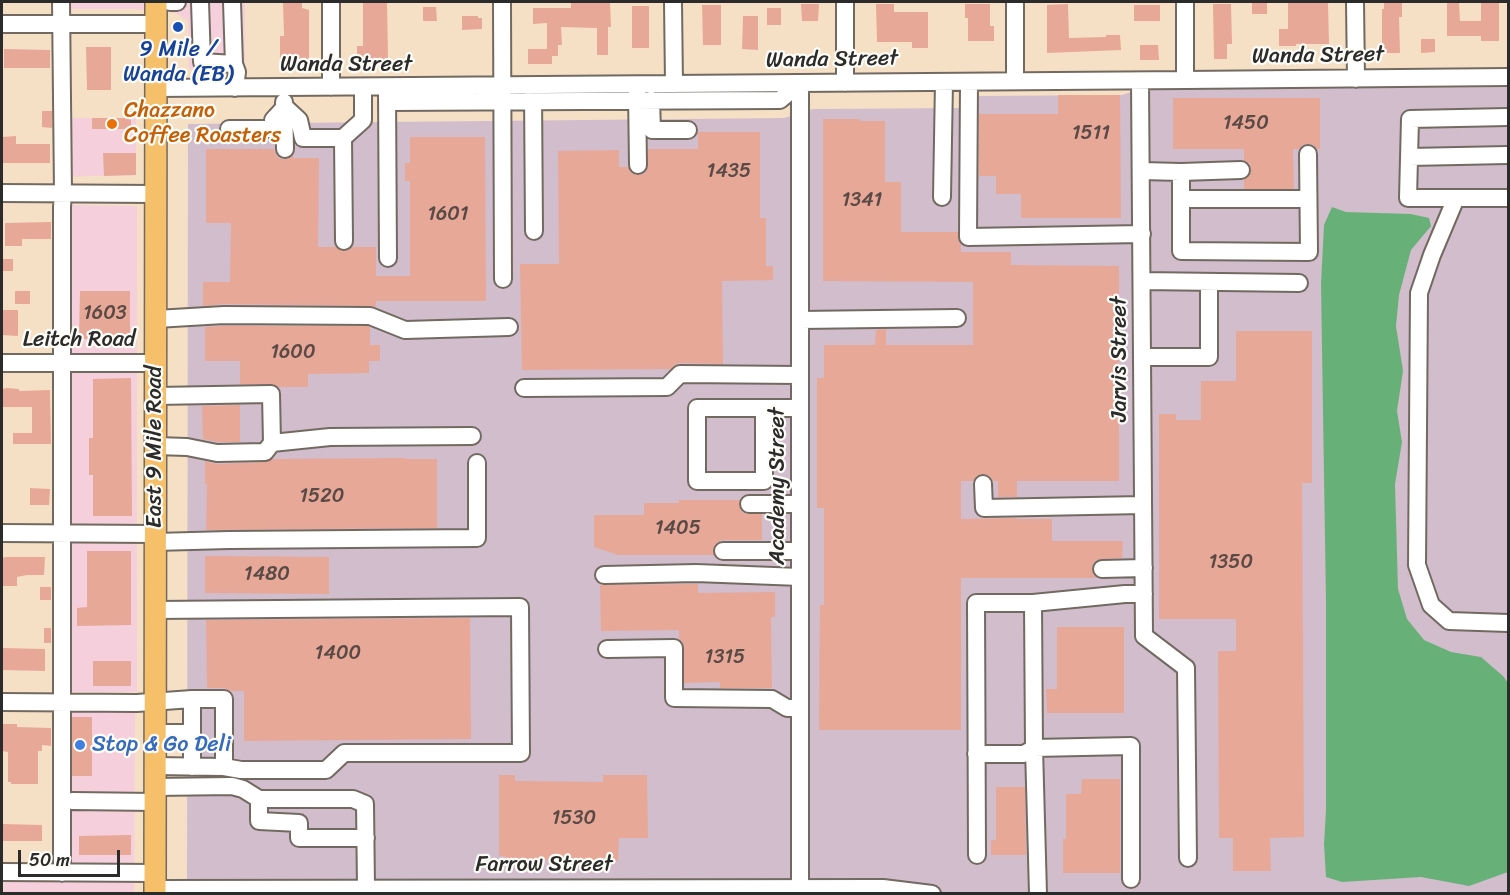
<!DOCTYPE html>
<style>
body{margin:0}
#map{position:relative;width:1510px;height:895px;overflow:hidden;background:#f5e0c6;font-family:Sriracha,sans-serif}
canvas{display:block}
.frame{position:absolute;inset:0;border:3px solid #2b2b2b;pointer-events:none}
.scale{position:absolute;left:18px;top:850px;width:102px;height:27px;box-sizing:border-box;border:3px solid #2b2b2b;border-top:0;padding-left:8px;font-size:18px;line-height:21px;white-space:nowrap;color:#2b2b2b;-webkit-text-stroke:4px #fdfcf7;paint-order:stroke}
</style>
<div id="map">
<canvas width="1510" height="895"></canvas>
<div class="frame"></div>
<div class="scale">50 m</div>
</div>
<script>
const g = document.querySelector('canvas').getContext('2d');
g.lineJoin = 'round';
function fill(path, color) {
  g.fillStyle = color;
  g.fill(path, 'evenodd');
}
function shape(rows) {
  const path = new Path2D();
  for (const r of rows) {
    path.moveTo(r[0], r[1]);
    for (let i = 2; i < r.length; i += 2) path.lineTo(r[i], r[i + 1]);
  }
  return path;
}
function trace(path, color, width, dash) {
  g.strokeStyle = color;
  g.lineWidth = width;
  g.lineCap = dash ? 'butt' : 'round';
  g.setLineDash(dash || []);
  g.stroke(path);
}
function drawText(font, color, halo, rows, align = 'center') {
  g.font = font + ' Sriracha,sans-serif';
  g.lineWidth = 4.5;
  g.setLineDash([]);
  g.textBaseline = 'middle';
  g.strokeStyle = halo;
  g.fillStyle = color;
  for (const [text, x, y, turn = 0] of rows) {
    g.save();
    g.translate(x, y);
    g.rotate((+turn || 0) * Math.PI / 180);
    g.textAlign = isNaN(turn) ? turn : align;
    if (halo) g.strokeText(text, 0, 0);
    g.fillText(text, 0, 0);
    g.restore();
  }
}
const built = shape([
 [56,2,245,2,245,69,189,69,188,21,176,13,135,9,56,9],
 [57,118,136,118,136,175,57,177],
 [68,205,137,206,137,692,66,692],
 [66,711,135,711,134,893,4,894,4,872,65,872]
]);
const industrial = shape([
 [1508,87,1508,893,187,894,188,124,784,118,813,109,970,108,977,96,1122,95,1141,89]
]);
const forest = shape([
 [1332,207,1346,212,1411,214,1429,218,1431,226,1411,250,1399,295,1396,326,1403,371,1397,411,1402,442,1395,484,1398,589,1407,619,1424,640,1451,652,1481,657,1503,676,1508,683,1508,872,1469,886,1421,877,1342,882,1326,877,1324,844,1326,810,1326,602,1321,284,1324,225]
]);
const building = shape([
 [283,2,302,2,302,8,309,10,309,61,306,61,306,67,280,67,280,36,284,36],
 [363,2,387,2,388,58,385,58,385,63,357,62,357,46,363,46],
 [571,2,610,2,611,27,608,27,608,55,597,55,597,28,561,27,562,45,558,45,558,56,552,56,552,64,528,64,528,49,547,49,547,23,533,24,533,8,571,8],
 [1252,2,1267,2,1267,14,1252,14],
 [1288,2,1303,2,1302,3,1328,3,1329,44,1296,44,1296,46,1279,46,1279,29,1288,29],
 [1384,2,1402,2,1402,17,1399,17,1400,53,1382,53,1382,9,1384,9],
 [1447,2,1459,2,1460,21,1481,21,1481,2,1499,2,1499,41,1481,41,1481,36,1447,36],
 [801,4,819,4,818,21,802,21],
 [876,4,894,4,894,12,928,12,928,48,912,48,912,42,877,42],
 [965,4,990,4,990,26,994,26,994,41,968,41,968,18,965,18],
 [1068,4,1069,38,1106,37,1106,35,1120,35,1121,50,1047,53,1047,5],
 [1213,4,1231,4,1232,44,1227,44,1227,59,1214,59],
 [702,5,721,5,721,45,703,45],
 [1134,5,1160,5,1160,21,1134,21],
 [632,6,649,6,649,48,632,48],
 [423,7,436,7,437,21,423,21],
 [767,8,781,8,781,25,767,25],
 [462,16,478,16,478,18,482,18,482,29,462,30],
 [743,16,758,16,758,50,742,49],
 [1421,39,1435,39,1435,52,1421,53],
 [1140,45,1158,45,1159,60,1140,60],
 [86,47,111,47,111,90,87,90],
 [4,49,50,50,50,68,4,68],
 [1058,95,1120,95,1121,218,1021,218,1021,194,996,194,996,176,979,176,979,114,1058,114],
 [1173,98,1320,98,1320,149,1317,149,1314,145,1308,144,1302,145,1299,149,1293,149,1294,189,1244,189,1244,180,1250,175,1251,170,1250,164,1244,160,1244,149,1173,149],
 [42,111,52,111,52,128,42,127],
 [92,118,131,118,131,129,92,129],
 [823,119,860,119,860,121,885,121,885,182,901,182,901,232,958,232,959,242,961,245,961,252,1011,252,1011,265,1119,266,1119,481,1017,481,1017,497,998,497,998,481,993,481,988,475,982,474,977,476,973,481,961,481,961,519,1016,518,1016,519,1052,519,1052,541,1123,541,1122,558,1102,559,1096,560,1093,563,1092,569,1093,574,1096,578,961,578,961,730,819,730,820,605,824,605,824,508,817,508,817,378,824,378,824,345,875,345,876,330,886,329,886,345,973,345,973,282,823,281],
 [698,132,760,132,760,218,766,218,766,266,773,266,773,280,722,281,723,364,680,363,676,364,671,369,522,370,520,264,559,264,558,151,619,150,619,167,628,167,632,174,639,175,644,174,647,170,648,149,698,149],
 [16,136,16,144,50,144,50,163,2,163,2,137],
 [410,137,485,137,486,301,376,301,376,307,370,306,224,304,203,306,203,282,230,282,231,223,206,223,206,149,274,149,276,155,279,158,285,159,290,158,293,155,293,158,319,158,318,247,336,247,344,251,349,250,352,247,376,247,376,276,410,276,410,181,405,181,405,163,410,163],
 [103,153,136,153,136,175,104,176],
 [51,222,51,239,22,239,22,246,5,246,5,223],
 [2,259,13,259,13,271,2,271],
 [15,291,30,291,30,304,15,304],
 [80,291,130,291,130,339,79,339],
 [2,310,18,310,18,336,2,335],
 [224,326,368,326,370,327,370,345,380,345,380,361,369,361,369,373,308,374,308,387,279,387,271,384,240,384,240,361,205,361,205,327],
 [1236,331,1312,331,1312,483,1302,483,1304,837,1270,838,1271,871,1233,871,1233,838,1219,838,1218,651,1236,651,1236,619,1159,619,1159,414,1176,414,1176,420,1201,420,1201,381,1236,381],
 [131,378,132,516,93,516,93,475,89,475,89,438,93,438,93,379],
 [7,388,19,389,19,391,50,390,51,444,13,444,13,433,32,433,32,407,2,407,2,389],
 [240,405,240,442,218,442,203,439,202,406],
 [405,458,405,459,437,459,437,528,206,530,207,484,205,485,205,461,217,464,265,462,273,459],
 [30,488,50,489,49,505,30,505],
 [679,500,740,500,740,509,743,513,749,514,762,514,762,540,723,540,718,542,714,546,714,555,618,555,594,547,594,515,644,515,644,503,679,503],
 [87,551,131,551,131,625,77,626,77,608,87,607],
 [205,556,329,557,329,594,205,593],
 [6,557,45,557,44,575,27,575,17,577,17,586,2,586,2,558],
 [698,584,698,593,775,592,775,617,771,617,772,688,720,688,720,682,684,683,684,648,683,642,679,639,679,630,601,631,600,585],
 [40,587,51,587,51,600,40,600],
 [470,618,471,739,244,741,244,691,231,691,224,688,207,688,206,620],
 [1057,627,1124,627,1124,713,1047,713,1046,689,1057,689],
 [44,628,51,628,51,643,44,643],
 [2,648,45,649,45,671,2,670],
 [93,661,131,661,131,686,93,686],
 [72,717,92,717,92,776,72,776],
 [2,724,17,724,17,727,51,728,51,746,42,745,42,751,38,751,38,784,11,784,11,782,8,782,8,752,2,751],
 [499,775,515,775,515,781,603,782,603,775,647,775,648,838,619,838,618,861,604,861,604,860,505,860,505,856,499,856],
 [1082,779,1120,779,1120,873,1063,873,1063,839,1066,839,1066,794,1081,794],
 [996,787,1025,787,1026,855,991,855,991,840,996,840],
 [2,824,42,825,42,841,2,841],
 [131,835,131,855,79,855,79,836]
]);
const minor = shape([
 [61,2,63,193,62,207,62,873],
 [170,2,177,2],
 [200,2,202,62,234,64],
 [232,2,234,64,237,72,235,88],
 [331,2,331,87],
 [502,2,503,279],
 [673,2,674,84],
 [845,2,845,83],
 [1015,2,1015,81],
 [1185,2,1185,80],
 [1355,2,1356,79],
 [2,24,156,24],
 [1140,81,1144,636,1186,668,1188,858],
 [969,82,968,237,1142,234],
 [800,83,800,888],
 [155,88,1185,80,1508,77],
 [387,91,388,258],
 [533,91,534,231],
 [637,92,638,165],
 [651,100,652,130,688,130],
 [284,102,285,149],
 [388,102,780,100,800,83],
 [1508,117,1410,119,1408,198,1508,198],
 [229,129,273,129,273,120,285,107,299,120,303,138,343,138],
 [1409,157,1508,155],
 [1142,171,1181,172,1241,170],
 [1181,172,1181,251,1309,252,1308,154],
 [2,193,155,194],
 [942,197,944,82],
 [1456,198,1432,255,1419,293,1417,565,1431,605,1449,621,1508,623],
 [1181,199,1308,199],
 [344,241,343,138,363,120,363,87],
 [1142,281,1299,283],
 [156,319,224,315,370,316,405,330,509,327],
 [800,320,957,318],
 [1142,357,1209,357,1209,282],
 [2,363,156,363],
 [524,388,667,387,680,374,800,375],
 [156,396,271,394,272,443],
 [764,408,764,481,697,481,697,408,800,408],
 [156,446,187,447,217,453,265,452,272,443,330,437,472,436],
 [983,484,984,508,1143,505],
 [749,504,800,504],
 [2,533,155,534],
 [155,542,229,540,477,538,477,463],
 [723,551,800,551],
 [1102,569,1144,568],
 [604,575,696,573,800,577],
 [1033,603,1034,748,1038,894],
 [155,610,520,607,521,753,344,753,326,770,241,770,224,767,155,766],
 [607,649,674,648,674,698,772,699,787,708,800,708],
 [192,699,192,767],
 [2,702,137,703,192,699,224,699,224,767],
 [155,733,192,733],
 [976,754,1024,754,1034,748,1131,746,1131,879],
 [155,787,232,786,243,789,259,799,353,799,365,804,366,888],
 [259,799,259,821,299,823,299,838,366,838],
 [72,801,155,802],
 [977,855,976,603,1033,603,1125,594,1144,594],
 [2,872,155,873],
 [155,889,883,888,932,894]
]);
const major = shape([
 [155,894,156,2]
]);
const markers = [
 [178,27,6,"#1a4fb4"],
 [112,124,6,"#e8710a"],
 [80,745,6,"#3f7fe0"]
];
const numberNames = [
 ["1450",1246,124],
 ["1511",1091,134],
 ["1435",729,172],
 ["1341",862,201],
 ["1601",448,215],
 ["1603",105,314],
 ["1600",293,353],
 ["1520",322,497],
 ["1405",678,529],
 ["1350",1231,563],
 ["1480",267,575],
 ["1400",338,654],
 ["1315",725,658],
 ["1530",574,819]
];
const transitNames = [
 ["9 Mile /",178,50],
 ["Wanda (EB)",178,75]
];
const streetNames = [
 ["Wanda Street",1318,56,-1],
 ["Wanda Street",832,60,-1],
 ["Wanda Street",346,65],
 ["Leitch Road",79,340],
 ["Jarvis Street",1120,359,-90],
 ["East 9 Mile Road",155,447,-90],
 ["Academy Street",778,486,-90],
 ["Farrow Street",544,865]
];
const foodNames = [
 ["Chazzano",124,111],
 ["Coffee Roasters",124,136]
];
const shopNames = [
 ["Stop & Go Deli",92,745]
];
fill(built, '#f5cfdb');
fill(industrial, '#d1bdcc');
fill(forest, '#67b179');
fill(building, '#e7a898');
trace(minor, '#726a61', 20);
trace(major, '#726a61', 24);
trace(minor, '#fff', 16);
trace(major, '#f6c06b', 21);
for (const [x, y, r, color] of markers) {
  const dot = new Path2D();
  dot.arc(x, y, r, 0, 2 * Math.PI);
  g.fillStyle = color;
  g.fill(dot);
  trace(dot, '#fdfcf7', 2);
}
drawText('20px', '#5a4a46', null, numberNames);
drawText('22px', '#164399', '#fdfcf7', transitNames);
drawText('22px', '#2b2b2b', '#fdfcf7', streetNames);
drawText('22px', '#c56008', '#fdfcf7', foodNames, 'left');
drawText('22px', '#366cbe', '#fdfcf7', shopNames, 'left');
</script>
